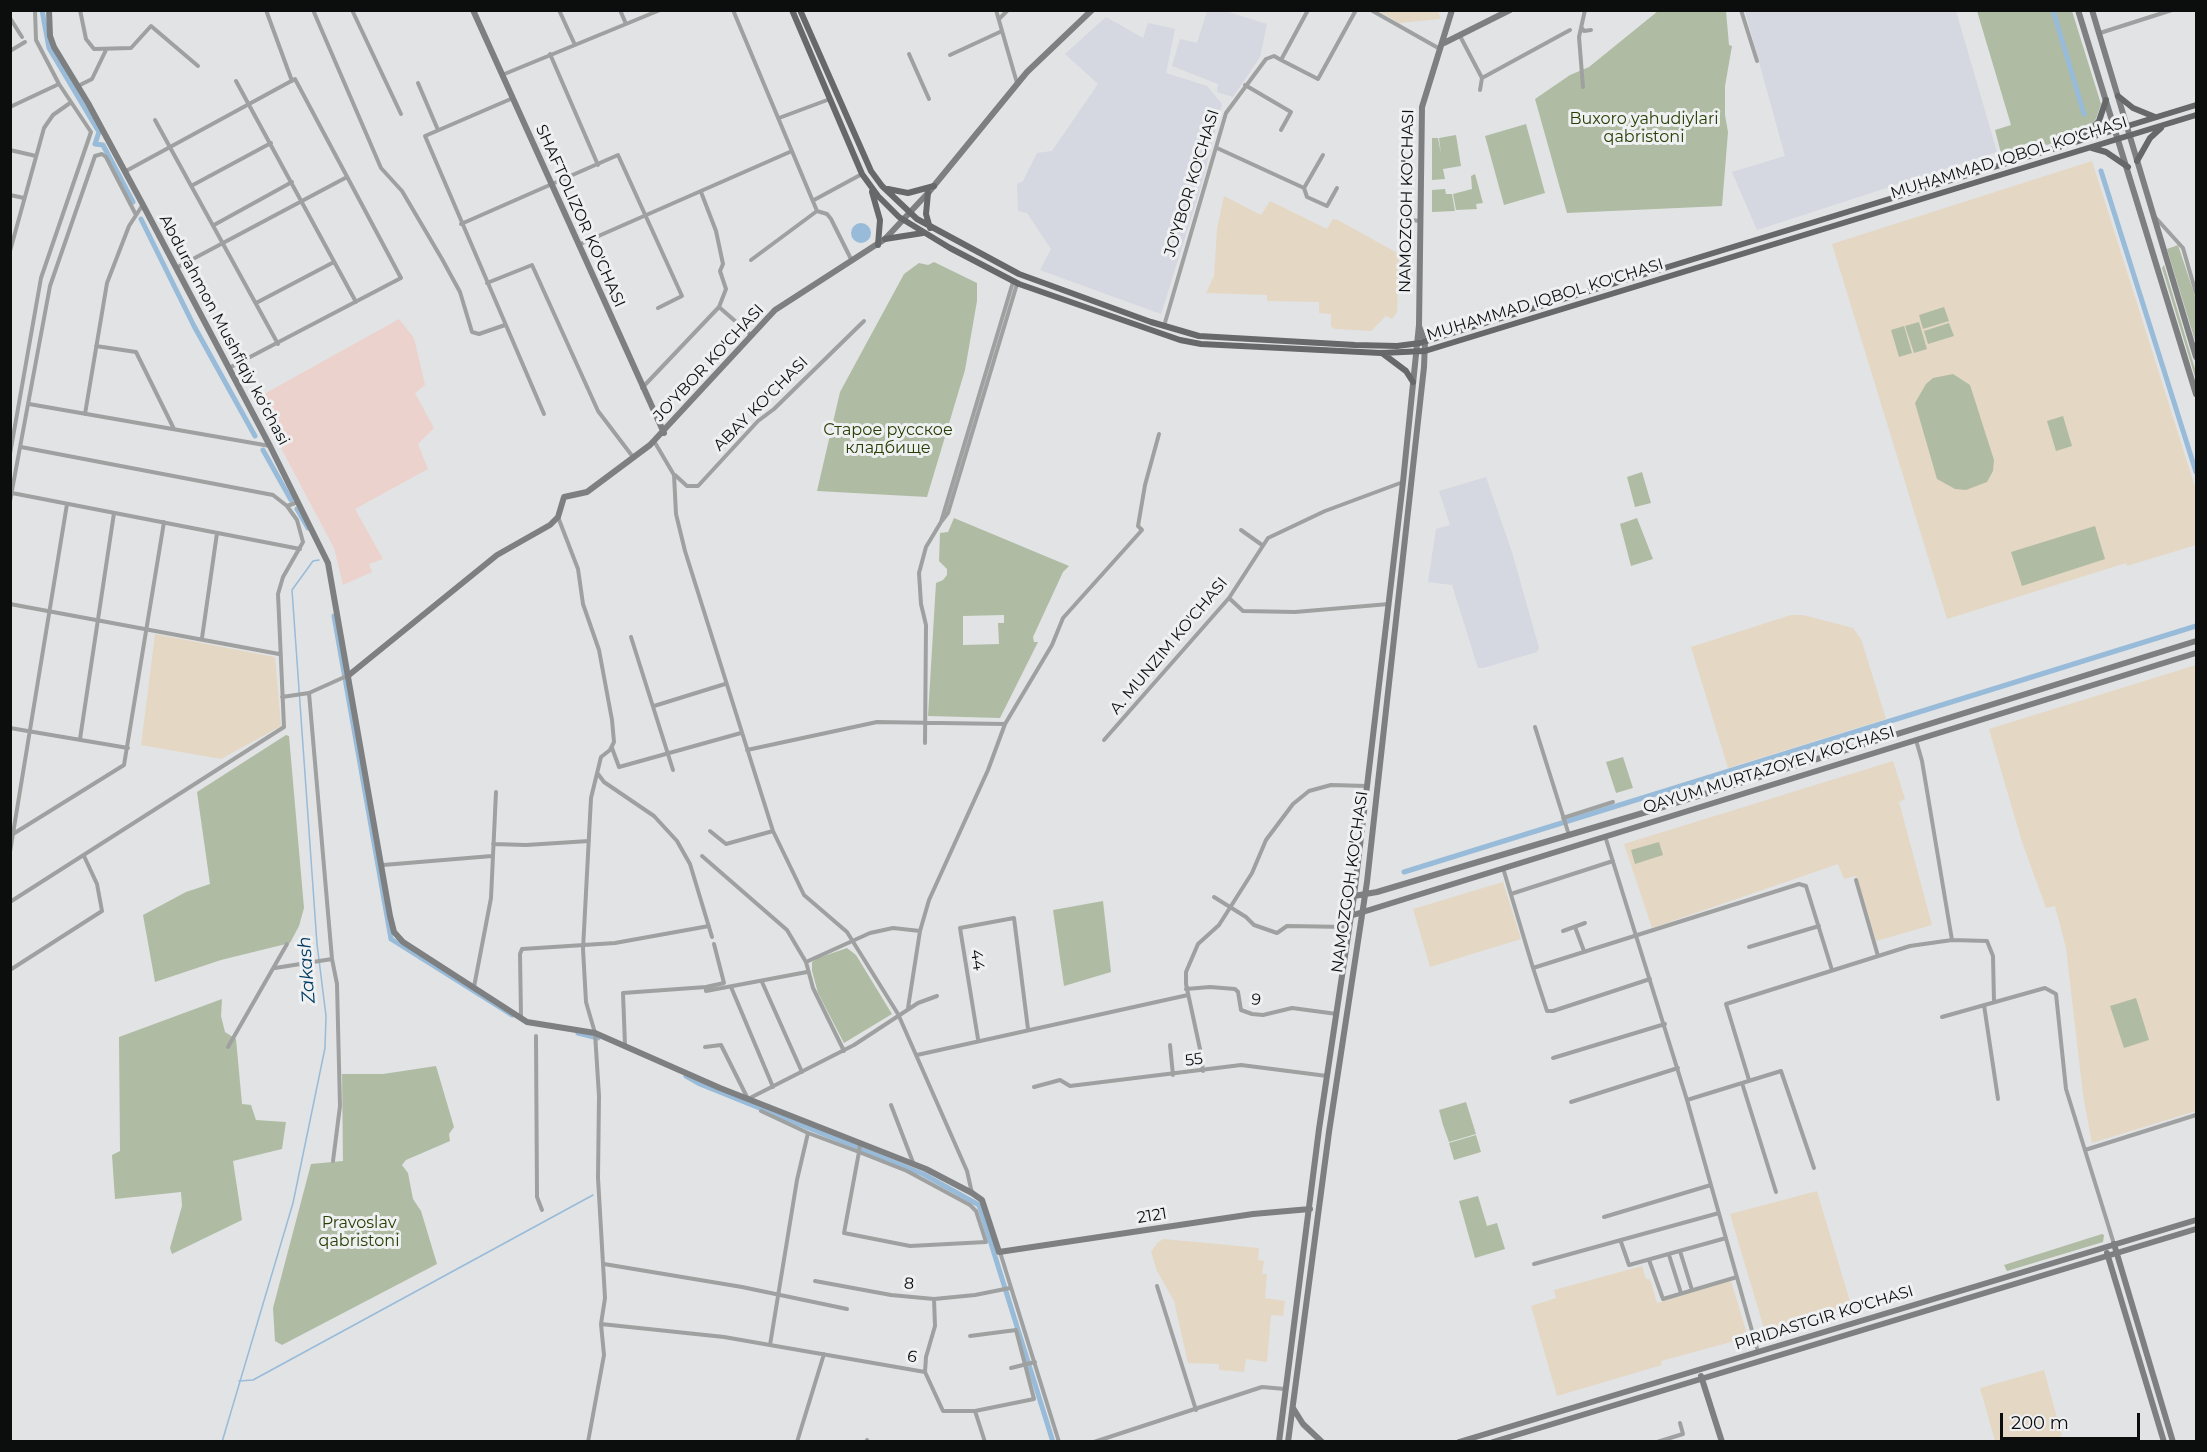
<!DOCTYPE html>
<meta charset="utf-8">
<style>
body{margin:0}
#map{position:relative;width:2207px;height:1452px;overflow:hidden;background:#e2e3e5;font-family:Montserrat,sans-serif}
canvas{display:block}
.frame{position:absolute;inset:0;border:12px solid #0c0d0d;pointer-events:none}
.scale{position:absolute;left:2000px;top:1413px;width:140px;height:27px;box-sizing:border-box;border:3px solid #0c0d0d;border-top:0;padding-left:8px;font-size:18px;line-height:21px;white-space:nowrap;color:#0c0d0d;-webkit-text-stroke:4px #eff0f2;paint-order:stroke}
</style>
<div id="map">
<canvas width="2207" height="1452"></canvas>
<div class="frame"></div>
<div class="scale">200 m</div>
</div>
<script>
const g = document.querySelector('canvas').getContext('2d');
g.lineJoin = 'round';
function fill(path, color) {
  g.fillStyle = color;
  g.fill(path, 'evenodd');
}
function shape(rows) {
  const path = new Path2D();
  for (const r of rows) {
    if (r.length === 3) {
      path.moveTo(r[0] + r[2], r[1]);
      path.arc(r[0], r[1], r[2], 0, 2 * Math.PI);
      continue;
    }
    path.moveTo(r[0], r[1]);
    for (let i = 2; i < r.length; i += 2) path.lineTo(r[i], r[i + 1]);
  }
  return path;
}
function trace(path, color, width, dash) {
  g.strokeStyle = color;
  g.lineWidth = width;
  g.lineCap = dash ? 'butt' : 'round';
  g.setLineDash(dash || []);
  g.stroke(path);
}
function drawText(font, color, halo, rows, align = 'center') {
  g.font = font + ' Montserrat,sans-serif';
  g.lineWidth = 6;
  g.setLineDash([]);
  g.textBaseline = 'middle';
  g.strokeStyle = halo;
  g.fillStyle = color;
  for (const [text, x, y, turn = 0] of rows) {
    g.save();
    g.translate(x, y);
    g.rotate((+turn || 0) * Math.PI / 180);
    g.textAlign = isNaN(turn) ? turn : align;
    if (halo) g.strokeText(text, 0, 0);
    g.fillText(text, 0, 0);
    g.restore();
  }
}
const built = shape([
 [1207,11,1225,11,1267,24,1260,57,1233,97,1217,92,1218,84,1172,66,1180,39,1197,43],
 [1745,11,1956,11,1997,152,1757,230,1732,172,1785,156],
 [1106,17,1143,38,1148,23,1175,29,1166,73,1207,86,1222,104,1201,187,1161,314,1040,270,1051,249,1027,213,1018,211,1017,184,1023,181,1037,153,1052,151,1098,84,1065,54],
 [1486,477,1512,552,1539,648,1537,652,1483,668,1478,668,1452,585,1428,582,1436,529,1450,525,1439,491]
]);
const industrial = shape([
 [399,319,414,338,425,385,415,393,434,428,418,444,428,469,355,509,383,559,369,564,372,572,343,585,334,548,255,399]
]);
const education = shape([
 [1379,11,1438,11,1441,19,1399,23],
 [2092,161,2196,490,2196,545,2127,566,2126,563,1947,619,1832,244],
 [1224,196,1261,215,1270,201,1327,229,1333,219,1338,220,1399,254,1397,312,1392,319,1386,316,1371,331,1336,329,1331,327,1331,314,1319,313,1319,302,1267,301,1267,295,1206,293,1214,276,1217,229],
 [1791,615,1803,615,1853,628,1861,639,1886,719,1728,768,1691,647],
 [155,634,275,657,281,726,221,759,141,745],
 [2196,665,2196,1111,2092,1143,2083,1095,2066,948,2055,906,2046,908,2022,842,1989,729],
 [1893,761,1905,799,1899,802,1932,925,1876,941,1856,876,1844,879,1838,864,1652,928,1624,844],
 [1503,882,1521,939,1430,967,1413,909],
 [1817,1191,1851,1305,1765,1332,1730,1214],
 [1164,1239,1259,1248,1258,1260,1264,1261,1262,1274,1267,1274,1265,1298,1285,1301,1283,1316,1271,1315,1267,1362,1246,1359,1244,1372,1219,1370,1219,1364,1188,1363,1174,1301,1157,1271,1151,1252,1158,1242],
 [1642,1266,1646,1279,1650,1279,1657,1303,1731,1281,1747,1334,1742,1336,1742,1339,1661,1361,1662,1365,1557,1396,1531,1306,1556,1298,1554,1290],
 [2044,1370,2062,1436,2044,1441,1995,1441,1980,1388]
]);
const green = shape([
 [1658,11,1726,11,1729,45,1732,46,1725,86,1725,115,1728,132,1722,206,1567,213,1535,99,1570,75,1589,67],
 [1977,11,2072,11,2101,104,2096,119,2085,132,2047,145,2035,141,2019,146,2018,152,2002,157,1995,130,2011,125],
 [1526,124,1545,193,1504,205,1485,136],
 [1456,135,1461,166,1443,169,1445,179,1432,180,1432,138,1438,138,1441,154,1439,138],
 [1475,174,1483,203,1476,204,1477,209,1456,210,1453,194,1472,189,1471,176],
 [1445,189,1446,194,1452,194,1455,211,1432,212,1432,190],
 [2178,245,2196,299,2196,344,2167,249],
 [934,262,977,283,977,301,965,370,927,497,817,491,840,392,904,274,919,263,928,265],
 [2164,265,2196,372,2195,377,2162,268],
 [1944,307,1949,321,1923,329,1919,315],
 [1919,322,1927,349,1914,353,1905,326],
 [1949,323,1954,336,1928,344,1924,331],
 [1904,326,1912,353,1899,357,1891,330],
 [1953,374,1970,385,1994,460,1993,471,1987,482,1966,490,1955,489,1937,479,1915,403,1926,384,1933,378],
 [2063,416,2072,446,2056,451,2047,421],
 [1642,472,1651,503,1635,507,1627,477],
 [954,518,1069,566,1063,572,1033,637,1034,642,1038,642,1000,718,928,716,936,583,943,580,947,575,947,569,939,561,940,533,948,532],
 [1004,615,1004,623,998,623,999,644,963,645,963,616],
 [1637,518,1653,559,1631,566,1620,524],
 [2095,526,2105,559,2022,586,2011,552],
 [286,735,289,736,304,908,299,926,290,943,221,960,155,982,143,915,186,892,210,884,197,792],
 [1623,757,1633,788,1616,793,1606,762],
 [1659,842,1663,855,1635,864,1631,850],
 [1103,901,1111,972,1064,986,1053,910],
 [847,948,856,955,892,1014,844,1043,818,993,812,971,812,962,818,958],
 [2136,998,2149,1040,2124,1048,2110,1006],
 [222,999,221,1016,225,1032,236,1039,242,1104,251,1105,256,1120,286,1122,282,1149,233,1161,242,1220,172,1254,170,1248,182,1206,181,1192,115,1199,112,1155,120,1151,119,1037],
 [436,1066,454,1127,449,1134,450,1141,406,1160,402,1165,408,1173,413,1199,421,1211,437,1264,282,1345,275,1341,273,1308,311,1164,343,1161,342,1074,383,1074],
 [1466,1102,1476,1134,1449,1142,1443,1125,1448,1124,1443,1125,1439,1110],
 [1476,1135,1481,1152,1454,1160,1449,1143],
 [1478,1196,1487,1226,1497,1223,1505,1249,1475,1258,1459,1201],
 [2102,1234,2104,1235,2103,1242,2007,1271,2004,1265]
]);
const water = shape([
 [861,233,10]
]);
const stream = shape([
 [239,1381,253,1380,593,1195],
 [222,1442,293,1203,325,1048,326,1016,317,944,292,590,313,561,319,560]
]);
const canal = shape([
 [42,10,49,48,99,132,95,144,103,145,133,202],
 [2053,10,2084,114],
 [2101,171,2196,472],
 [141,219,194,326,255,436],
 [263,450,291,500],
 [297,509,308,528],
 [334,616,391,939,512,1015],
 [1404,872,2196,626],
 [578,1033,598,1038],
 [686,1076,700,1084,923,1174,979,1205,1053,1442]
]);
const street = shape([
 [80,10,86,39,94,49,131,48,151,26,198,66],
 [266,10,292,81],
 [313,10,381,168,402,191,442,259,460,292,472,332,479,334,505,325],
 [352,10,401,114],
 [559,10,575,45],
 [620,10,626,24],
 [733,10,817,211,751,260],
 [996,10,1017,83],
 [1371,10,1440,49],
 [1741,10,1757,61],
 [10,18,22,37],
 [999,19,1008,10],
 [1582,28,1584,31,1591,30],
 [2100,33,2172,10],
 [1460,36,1482,78],
 [10,51,25,42],
 [550,54,598,165],
 [909,54,929,99],
 [950,55,1002,31],
 [1281,60,1318,79,1356,10],
 [502,75,660,10],
 [236,81,356,302],
 [418,83,438,130],
 [1245,85,1291,112,1281,130],
 [78,86,92,79,106,50],
 [1583,87,1579,37,1585,10],
 [1480,90,1482,78,1570,30],
 [513,98,425,136,544,414],
 [10,107,59,84],
 [779,118,830,99],
 [155,120,278,344],
 [1217,148,1304,188,1307,197,1327,206,1337,188],
 [10,150,36,156],
 [126,171,295,79,401,278,229,368],
 [193,185,271,143],
 [1304,188,1323,155],
 [701,192,716,231,723,264,720,271,726,289,719,307],
 [10,195,24,198],
 [814,200,862,174],
 [817,211,827,214,831,219,852,261],
 [2155,217,2183,248,2196,293],
 [1401,219,1420,221],
 [461,224,618,155,682,296,658,308],
 [214,225,292,182],
 [578,245,792,151],
 [10,251,44,128,53,115,70,103],
 [176,268,347,177],
 [1013,282,941,522,948,513,1017,284],
 [487,283,532,265,598,411,633,457],
 [256,303,334,262],
 [1164,326,1226,113,1266,59,1274,56,1281,60,1308,10],
 [96,346,136,352,174,429],
 [642,388,719,307,750,334],
 [29,404,270,446],
 [85,414,107,283,129,226,142,206],
 [654,441,674,475,676,514,685,551,773,831,804,895,847,932,898,1014,967,1171,972,1193],
 [21,447,273,495,287,506,298,502],
 [10,454,41,278,91,132,59,84,36,40,35,10],
 [675,475,687,486,698,486,758,421,774,409,864,321],
 [12,493,300,549],
 [10,501,50,286,95,156,102,154,106,157,135,213],
 [558,517,578,569,583,604,599,650,612,720,614,742,610,750,601,757,591,798,583,949,586,1002,595,1033,599,1096,598,1178,605,1298,601,1324,604,1355,588,1442],
 [1241,530,1262,545],
 [1229,598,1243,611,1295,612,1389,604],
 [10,604,279,654],
 [631,637,673,770],
 [202,638,217,533],
 [309,693,332,959,337,984,340,1106,333,1161],
 [282,697,309,693,349,675],
 [654,706,725,684],
 [1535,727,1569,835],
 [10,728,128,748],
 [80,739,114,513],
 [1104,740,1229,598,1268,538,1325,511,1403,482],
 [1916,740,1922,761,1952,940],
 [925,743,926,625,921,604,919,573,926,547,941,522],
 [612,748,619,767,741,733],
 [747,750,877,722,1005,724,1052,645,1063,618,1142,530,1138,526,1145,485,1159,434],
 [598,774,604,782,654,816,677,841,690,864,712,937],
 [1563,818,1613,802],
 [710,831,726,844,773,831],
 [13,834,124,765,164,522],
 [1605,836,1687,1100,1758,1352],
 [493,844,526,845,589,841],
 [10,852,67,504],
 [702,856,787,930,806,962,813,988,844,1051],
 [383,865,492,856],
 [1503,868,1533,968,1799,884,1806,886,1832,970],
 [1856,880,1878,956],
 [1511,894,1613,861],
 [1214,897,1246,917,1254,925,1277,933,1287,926,1348,927],
 [10,902,284,727,278,594,283,577,303,542,297,520,287,506],
 [1575,927,1584,951],
 [1563,931,1585,923],
 [1749,947,1819,926],
 [806,962,870,933,893,928,920,931],
 [275,968,332,959],
 [1533,968,1547,1011,1553,1011,1650,979],
 [10,970,102,911,97,884,84,856],
 [762,982,802,1072],
 [474,987,491,898,496,792],
 [706,987,724,983,714,944],
 [731,987,773,1087],
 [1186,989,1210,987,1235,989,1238,992,1241,1010,1252,1014,1263,1015,1292,1008,1337,1014],
 [1984,1005,1998,1099],
 [908,1008,920,931,929,900,988,770,1005,724],
 [521,1017,520,954,522,949,615,943,709,926],
 [1942,1017,2045,988,2056,994,2066,1089,2114,1244],
 [536,1036,537,1197,542,1210],
 [978,1039,960,928,1014,918,1028,1029],
 [625,1045,623,993,706,987,706,991,807,972],
 [1170,1045,1173,1075],
 [228,1047,287,944],
 [705,1047,721,1045,748,1099,854,1045,918,1003,937,996],
 [917,1055,1188,995],
 [1553,1058,1665,1024],
 [1203,1071,1200,1049,1186,984,1186,972,1198,944,1219,925,1252,873,1266,840,1293,804,1309,791,1331,785,1367,786],
 [1749,1080,1726,1004,1910,946,1952,940,1987,941,1993,956,1994,1002],
 [1742,1083,1776,1192],
 [1034,1087,1060,1080,1070,1086,1241,1065,1327,1076],
 [1687,1100,1781,1071,1814,1168],
 [1571,1102,1678,1068],
 [891,1105,914,1165],
 [761,1111,808,1133,859,1152,860,1144],
 [2085,1150,2196,1115],
 [859,1152,907,1171,970,1205,976,1211,986,1242,910,1246,844,1233,859,1152],
 [1604,1217,1711,1185],
 [1621,1242,1629,1265,1726,1238],
 [1680,1251,1692,1290],
 [1000,1252,1059,1442],
 [1669,1255,1681,1293],
 [1649,1260,1663,1299,1737,1277],
 [604,1264,742,1287,847,1309],
 [1534,1264,1719,1213],
 [815,1281,891,1295,934,1299,975,1295,1010,1288],
 [1157,1286,1196,1410],
 [601,1324,724,1337,925,1372,943,1411,975,1411,1034,1399,1016,1330,970,1336],
 [770,1345,797,1180,808,1133],
 [1011,1368,1035,1362],
 [925,1372,926,1357,935,1326,934,1299],
 [975,1411,985,1442],
 [867,1440,867,1442],
 [86,1442,92,1442],
 [797,1442,824,1354],
 [1094,1442,1262,1387,1285,1389],
 [1657,1442,1683,1434,1680,1423]
]);
const secondary = shape([
 [49,10,50,36,54,47,88,103,143,205,270,446,328,563,390,916,394,932,403,942,527,1022,595,1033,720,1088,926,1169,972,1193,982,1200,999,1252,1253,1214,1310,1209],
 [473,10,664,433],
 [2078,10,2196,394],
 [2092,10,2196,357],
 [1444,43,1510,10],
 [349,675,497,555,550,525,558,517,564,497,587,492,650,445,775,310,885,239,928,193,1027,72,1092,10],
 [1354,896,1377,892,1653,810,2196,641],
 [1350,916,2196,653],
 [2114,1244,2173,1442],
 [2107,1253,2164,1442],
 [1701,1376,1722,1442],
 [1293,1408,1303,1424,1322,1442],
 [1279,1442,1319,1129,1354,896,1403,482,1419,325,1422,107,1452,10],
 [1288,1442,1329,1132,1367,882,1424,367,1425,342,1419,326],
 [1459,1442,2196,1220],
 [1493,1442,2196,1229]
]);
const primary = shape([
 [792,10,862,174,878,196,899,217,950,248,1019,284,1180,340,1201,344,1381,353,1425,351,2196,115],
 [800,10,871,171,882,186,917,219,1019,274,1151,322,1199,336,1355,345,1397,346,1420,343,2196,105],
 [2118,96,2133,108,2155,117],
 [2084,137,2099,121,2106,100],
 [2092,148,2106,152,2128,167],
 [2137,161,2150,138,2161,128],
 [888,189,908,193,934,186],
 [872,192,880,220,878,245],
 [928,193,926,214,930,228],
 [885,239,923,233],
 [1382,353,1406,371,1413,382]
]);
const parkNames = [
 ["Buxoro yahudiylari",1644,119],
 ["qabristoni",1644,137],
 ["Старое русское",888,430],
 ["кладбище",888,448],
 ["Pravoslav",359,1223],
 ["qabristoni",359,1241]
];
const streetNames = [
 ["MUHAMMAD IQBOL KO'CHASI",2009,158,-17],
 ["JO'YBOR KO'CHASI",1192,183,-73],
 ["NAMOZGOH KO'CHASI",1407,201,-89],
 ["SHAFTOLIZOR KO'CHASI",580,216,66],
 ["MUHAMMAD IQBOL KO'CHASI",1545,300,-17],
 ["Abdurahmon Mushfiqiy koʻchasi",224,330,62],
 ["JO'YBOR KO'CHASI",709,363,-47],
 ["ABAY KO'CHASI",761,404,-45],
 ["A. MUNZIM KO'CHASI",1169,646,-50],
 ["QAYUM MURTAZOYEV KO'CHASI",1769,770,-17],
 ["NAMOZGOH KO'CHASI",1350,882,-82],
 ["44",977,960,81],
 ["9",1256,1000,9],
 ["55",1194,1060,-8],
 ["2121",1152,1216,-9],
 ["8",909,1284,5],
 ["PIRIDASTGIR KO'CHASI",1824,1318,-17],
 ["6",912,1357,13]
];
const waterNames = [
 ["Zakash",307,970,-94]
];
fill(built, '#d5d7e1');
fill(industrial, '#ecd2cc');
fill(education, '#e4d7c4');
fill(green, '#afbca3');
fill(water, '#97bbd8');
trace(stream, '#97bbd8', 1.5);
trace(canal, '#97bbd8', 5);
trace(street, '#9fa0a0', 4);
trace(secondary, '#7e7f80', 6);
trace(primary, '#67686a', 6);
drawText('16px', '#283f03', '#eff0f2', parkNames);
drawText('16px', '#0c0d0d', '#eff0f2', streetNames);
drawText('italic 18px', '#003c62', '#eff0f2', waterNames);
</script>
